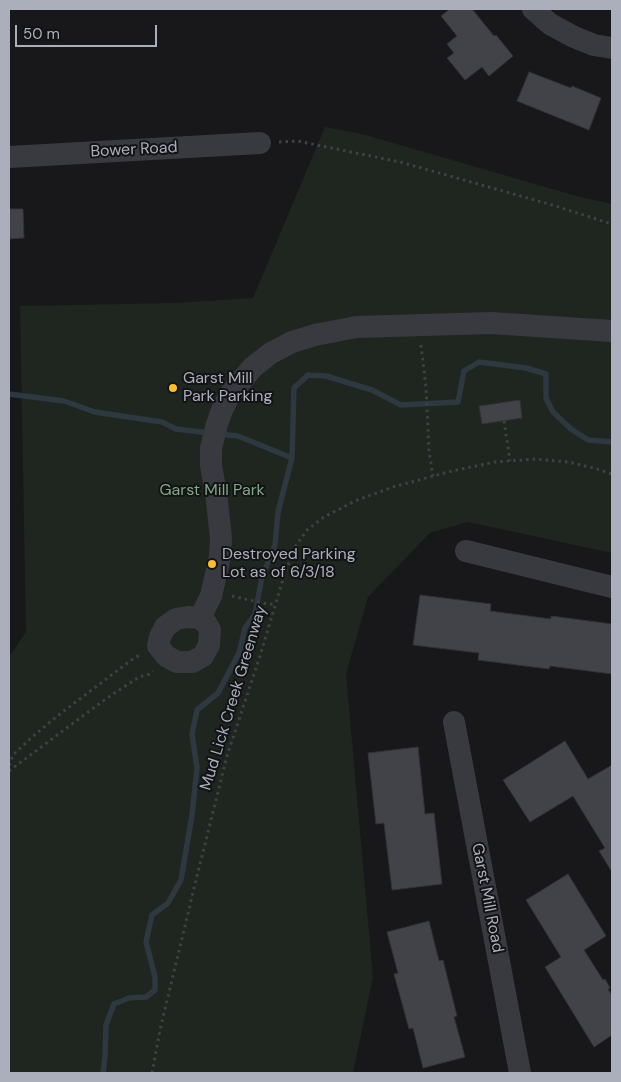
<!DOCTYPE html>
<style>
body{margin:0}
#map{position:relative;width:621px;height:1082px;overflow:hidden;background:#18181b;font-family:"DM Sans",sans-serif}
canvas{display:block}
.frame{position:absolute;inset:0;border:10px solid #aaafbb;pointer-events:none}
.scale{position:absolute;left:15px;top:25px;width:142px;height:22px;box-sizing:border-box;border:2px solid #aaafbb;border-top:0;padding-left:6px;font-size:15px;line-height:18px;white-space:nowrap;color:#aaafbb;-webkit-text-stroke:4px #131316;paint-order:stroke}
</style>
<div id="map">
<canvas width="621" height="1082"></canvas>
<div class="frame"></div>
<div class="scale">50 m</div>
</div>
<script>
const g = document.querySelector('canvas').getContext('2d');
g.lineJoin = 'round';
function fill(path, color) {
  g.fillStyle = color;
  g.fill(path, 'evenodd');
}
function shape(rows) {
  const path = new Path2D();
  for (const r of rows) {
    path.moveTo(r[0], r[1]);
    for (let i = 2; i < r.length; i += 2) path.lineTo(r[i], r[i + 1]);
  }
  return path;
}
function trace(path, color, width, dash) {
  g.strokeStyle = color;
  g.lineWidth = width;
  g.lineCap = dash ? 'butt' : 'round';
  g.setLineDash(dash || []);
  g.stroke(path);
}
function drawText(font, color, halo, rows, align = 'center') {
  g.font = font + ' "DM Sans",sans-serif';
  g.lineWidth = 4;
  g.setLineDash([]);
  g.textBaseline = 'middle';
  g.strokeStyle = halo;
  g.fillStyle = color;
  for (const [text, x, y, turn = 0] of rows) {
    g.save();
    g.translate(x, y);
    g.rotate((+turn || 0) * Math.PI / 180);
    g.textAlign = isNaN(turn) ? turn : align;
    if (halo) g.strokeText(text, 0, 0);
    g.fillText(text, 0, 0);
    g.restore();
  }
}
const green = shape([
 [325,127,362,134,580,197,612,204,612,553,468,522,430,533,368,597,346,674,373,977,353,1073,9,1073,9,657,26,632,20,306,175,303,253,298]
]);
const stream = shape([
 [9,394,64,401,95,412,162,422,176,429,210,433],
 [219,434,238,436,292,458],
 [103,1073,105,1056,106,1025,114,1004,129,998,146,997,155,990,155,977,146,942,152,915,168,903,181,880,192,815,197,768,192,734,197,710,218,693,239,653,245,628,255,614,262,577,275,545,278,512,292,458,294,388,308,375,326,376,372,390,401,405,458,402,464,371,479,362,526,368,546,374,546,398,553,412,571,429,588,440,612,442]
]);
const building = shape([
 [450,9,472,9,494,36,496,35,513,56,489,76,482,67,465,80,447,58,454,53,447,44,457,36,441,16,450,9],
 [529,72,571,88,572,86,601,98,589,130,517,101,529,72],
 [9,209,23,209,24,238,9,239,9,209],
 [520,400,522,418,482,424,479,406,520,400],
 [420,595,491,604,490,611,551,619,551,616,612,624,612,674,550,666,549,669,478,660,479,653,413,645,420,595],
 [565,741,588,779,612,765,612,872,599,851,605,848,573,796,530,822,503,780,565,741],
 [418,747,425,814,434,813,442,884,392,890,384,823,376,824,368,753,418,747],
 [568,874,606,936,584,950,603,980,605,979,610,988,608,989,612,996,612,1035,594,1047,545,967,561,957,526,900,568,874],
 [429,921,439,961,443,960,457,1016,454,1017,465,1057,423,1068,413,1028,409,1029,394,974,398,973,387,932,429,921]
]);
const path = shape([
 [279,142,297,141,400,162,549,204,612,224],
 [421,345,426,388,429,451,433,476],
 [504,421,510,461],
 [232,596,267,604,276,604],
 [9,771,107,698,139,677,150,674,153,671],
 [9,772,10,762,13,755,31,738,56,717,134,658,142,654],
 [152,1073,160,1030,196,880,227,756,260,656,284,576,295,547,307,530,324,517,355,501,393,487,452,471,495,462,535,459,568,462,594,468,612,474]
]);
const minor = shape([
 [533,9,550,24,574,37,594,45,612,48],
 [9,157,260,143],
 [466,551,612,587],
 [188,617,199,618,206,623,210,630,209,645,203,656,192,662,177,662,166,656,158,646,160,637,165,627,176,619,188,617],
 [199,618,203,612,211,596,220,557,221,538,216,493,211,466,211,448,217,424,222,410,230,394,253,367,271,353,292,342,315,335,356,327,491,323,612,331],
 [454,722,520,1073]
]);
const markers = [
 [173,388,5,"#ffba2d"],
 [212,564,5,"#ffba2d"]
];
const streetNames = [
 ["Bower Road",134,150,-3],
 ["Mud Lick Creek Greenway",234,698,-73],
 ["Garst Mill Road",487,898,79]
];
const poiNames = [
 ["Garst Mill",183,379],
 ["Park Parking",183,397],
 ["Destroyed Parking",222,555],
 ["Lot as of 6/3/18",222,573]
];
const parkNames = [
 ["Garst Mill Park",212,491]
];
fill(green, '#1e261f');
trace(stream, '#2d3840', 5.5);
fill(building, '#424348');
trace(building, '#323237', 1);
trace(path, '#3f4147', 3, [2.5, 4]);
trace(minor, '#393a40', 22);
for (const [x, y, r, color] of markers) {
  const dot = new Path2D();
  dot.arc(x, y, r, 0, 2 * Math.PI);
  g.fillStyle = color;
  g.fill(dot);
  trace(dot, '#131316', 2);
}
drawText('16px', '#aaafbb', '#131316', streetNames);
drawText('16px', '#aaafbb', '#131316', poiNames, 'left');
drawText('16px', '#80a883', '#131316', parkNames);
</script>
